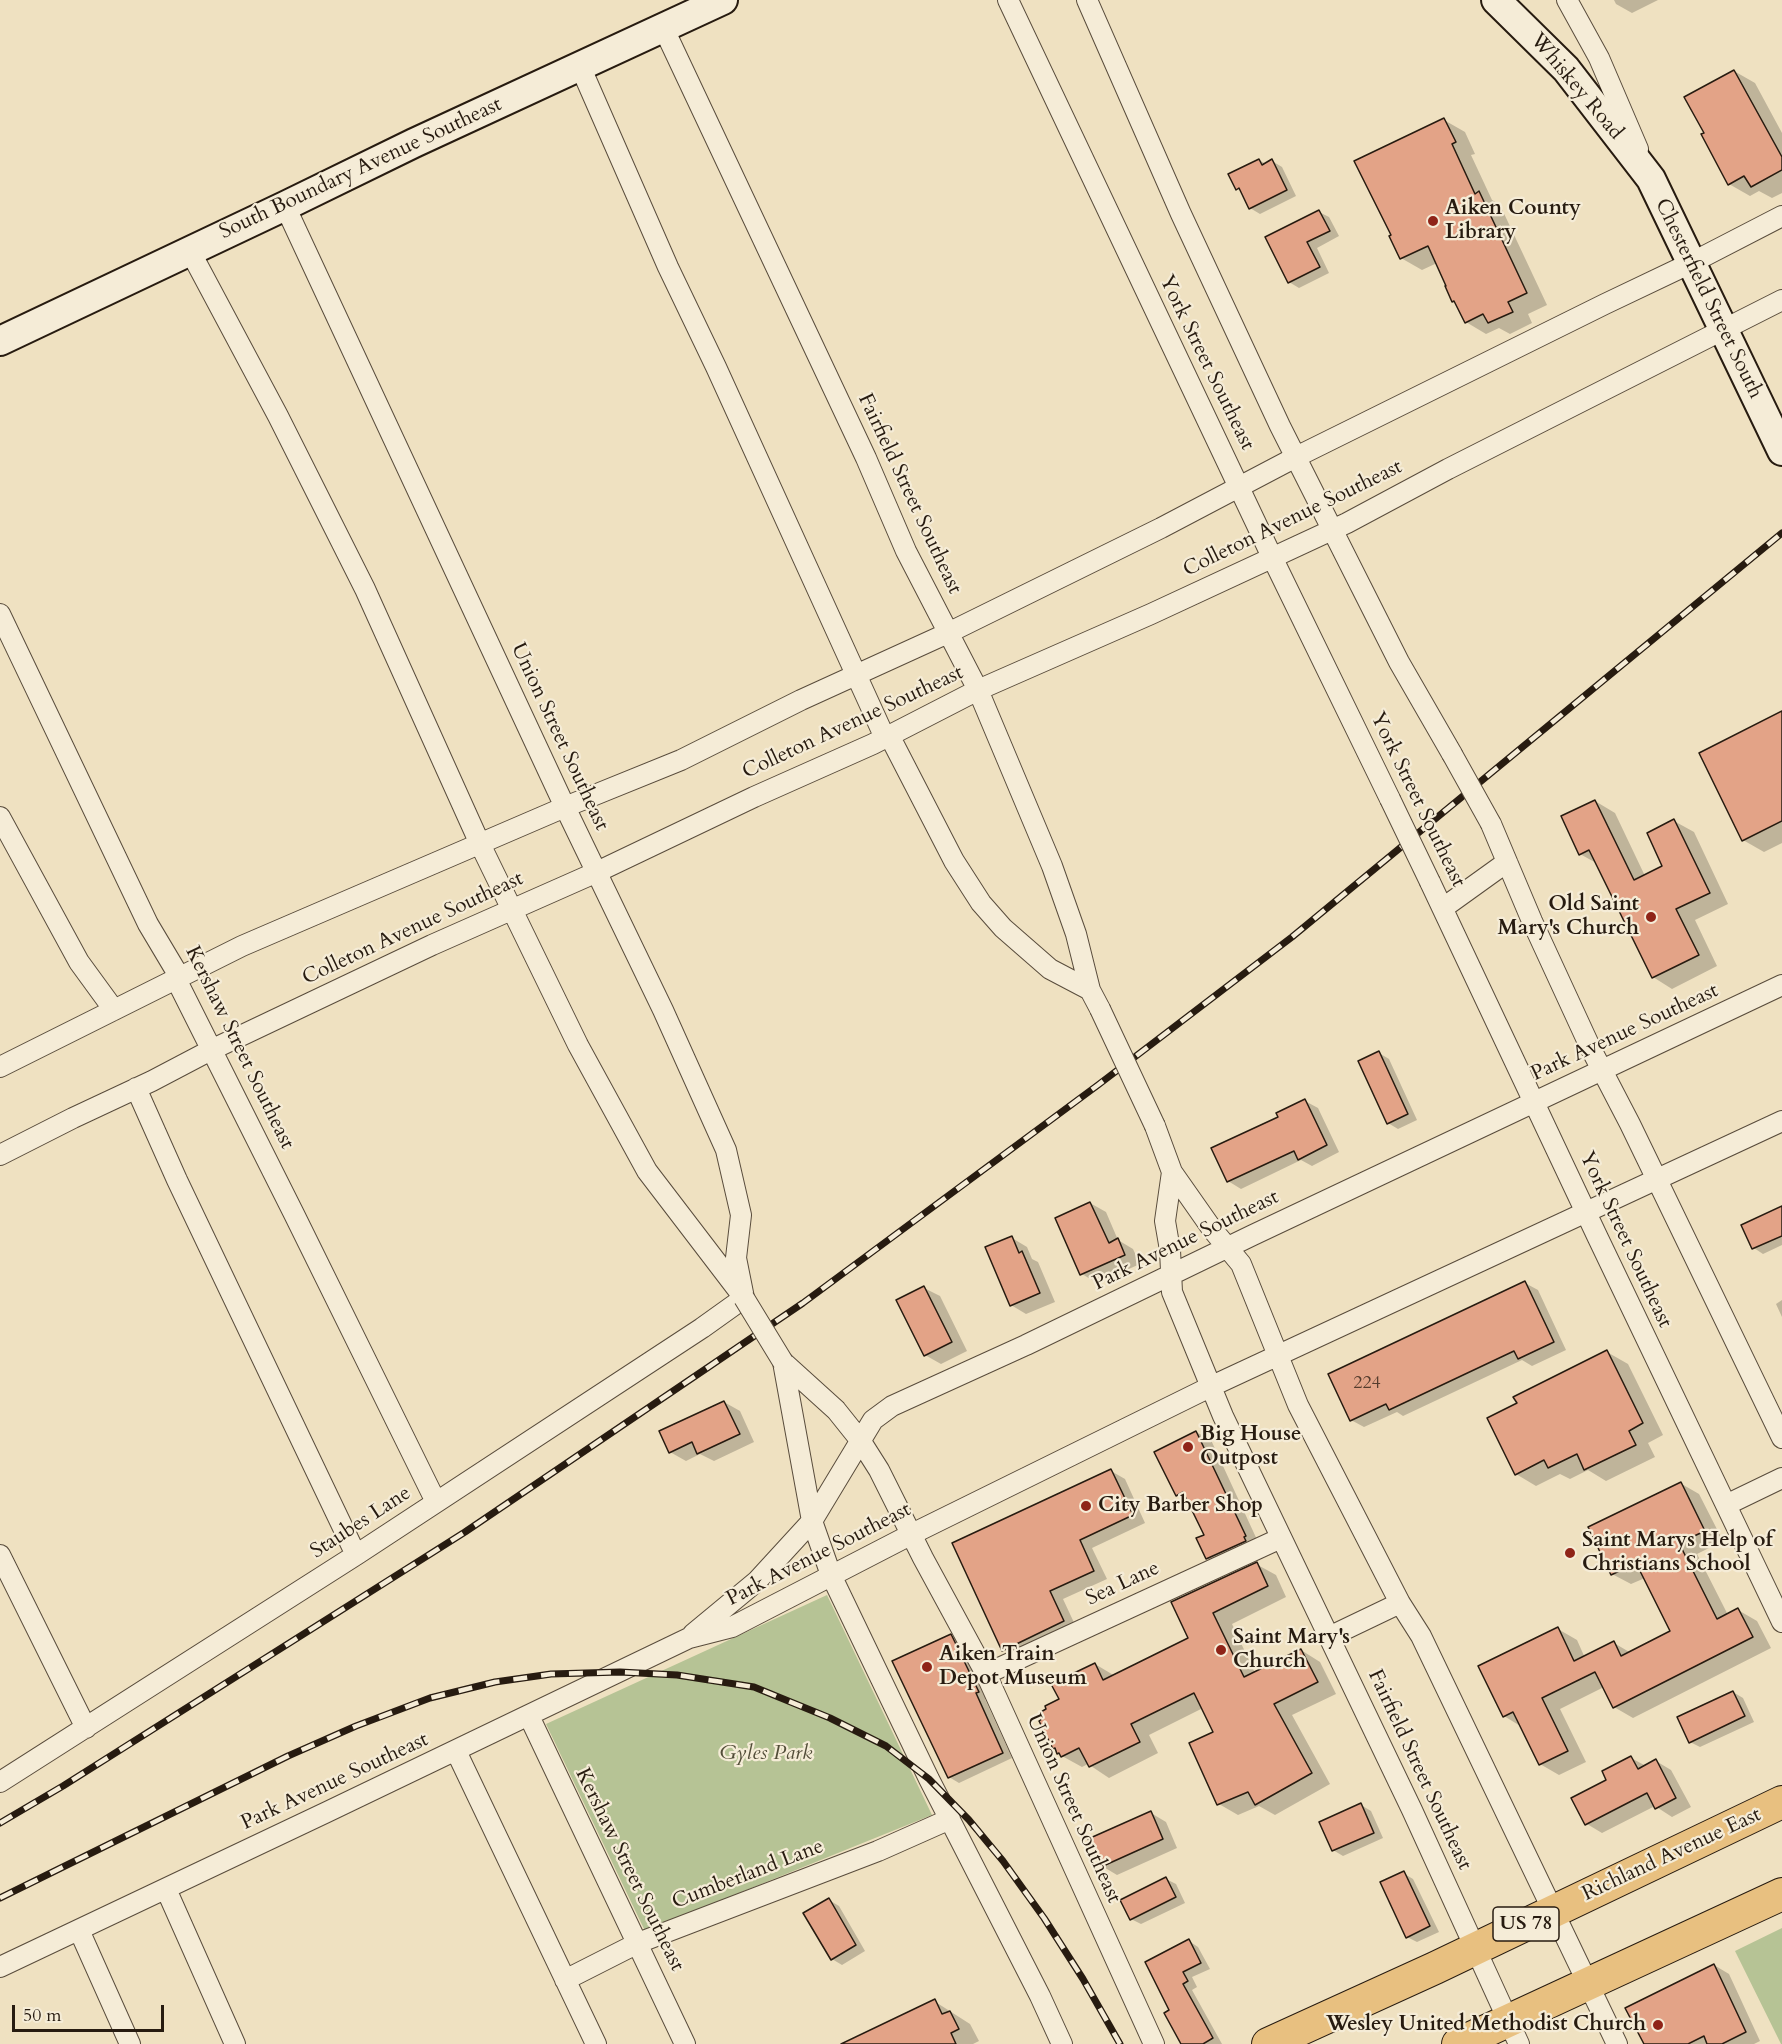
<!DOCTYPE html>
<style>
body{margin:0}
#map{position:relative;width:1782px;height:2044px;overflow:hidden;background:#efe1c1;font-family:Cardo,serif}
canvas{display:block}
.scale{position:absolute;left:12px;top:2005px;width:152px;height:27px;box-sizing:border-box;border:3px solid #271b10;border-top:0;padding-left:8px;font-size:18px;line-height:21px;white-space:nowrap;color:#271b10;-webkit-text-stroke:4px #f5ecd7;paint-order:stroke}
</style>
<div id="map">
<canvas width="1782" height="2044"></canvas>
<div class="scale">50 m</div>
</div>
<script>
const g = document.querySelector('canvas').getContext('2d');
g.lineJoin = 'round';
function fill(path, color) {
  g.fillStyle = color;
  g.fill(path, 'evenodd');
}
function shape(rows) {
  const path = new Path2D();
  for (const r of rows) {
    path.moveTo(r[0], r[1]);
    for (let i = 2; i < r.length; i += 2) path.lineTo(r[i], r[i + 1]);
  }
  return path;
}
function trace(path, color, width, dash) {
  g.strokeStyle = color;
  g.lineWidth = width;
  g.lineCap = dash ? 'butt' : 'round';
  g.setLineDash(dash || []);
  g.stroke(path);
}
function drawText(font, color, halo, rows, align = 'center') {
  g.font = font + ' Cardo,serif';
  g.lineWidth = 4.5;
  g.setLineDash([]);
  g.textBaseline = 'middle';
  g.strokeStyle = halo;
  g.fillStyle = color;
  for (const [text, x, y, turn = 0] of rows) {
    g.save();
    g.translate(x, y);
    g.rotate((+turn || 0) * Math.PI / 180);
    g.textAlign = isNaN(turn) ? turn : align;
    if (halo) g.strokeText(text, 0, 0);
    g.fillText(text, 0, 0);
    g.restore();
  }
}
const green = shape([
 [827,1595,932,1815,645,1931,546,1724],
 [1782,1928,1782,2044,1781,2044,1735,1951]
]);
const shadow = shape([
 [1614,0,1658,0,1632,13,1616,4],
 [1734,71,1755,83,1782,133,1782,193,1772,198,1759,191,1750,196,1729,184],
 [1444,120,1465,132,1475,154,1471,155,1492,200,1500,205,1547,305,1528,314,1532,323,1510,334,1499,328,1486,334,1466,322,1457,303,1453,301,1437,263,1422,270,1401,258,1391,236],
 [1259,160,1266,164,1272,161,1282,167,1296,196,1260,214,1250,208,1242,191,1237,189],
 [1319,212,1329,217,1339,236,1317,248,1329,273,1299,288,1289,282],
 [1782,713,1782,843,1764,852,1743,840],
 [1595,801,1615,813,1645,876,1664,867,1674,821,1694,832,1728,904,1695,920,1717,966,1672,989,1653,977,1598,864,1580,854],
 [1379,1053,1389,1059,1417,1120,1398,1129,1388,1123],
 [1305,1101,1318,1108,1339,1152,1312,1166,1301,1160,1241,1189,1228,1181,1280,1118],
 [1090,1203,1106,1212,1118,1240,1133,1249,1140,1264,1097,1283,1082,1274,1057,1219],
 [1782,1210,1782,1245,1763,1254,1754,1248],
 [1012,1238,1027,1247,1032,1259,1038,1262,1055,1302,1026,1314,1011,1305],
 [1525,1283,1538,1290,1566,1350,1532,1366,1522,1360,1403,1416,1397,1412,1364,1427,1351,1420],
 [924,1288,940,1296,967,1351,941,1364,925,1355,898,1300],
 [1782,1300,1782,1317,1776,1304],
 [1607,1352,1628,1364,1663,1435,1648,1443,1655,1457,1606,1481,1588,1470,1570,1479,1560,1474,1536,1486,1516,1474,1519,1404],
 [724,1402,740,1411,754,1442,714,1461,700,1454,686,1461,670,1452],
 [1196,1432,1211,1440,1259,1544,1222,1566,1207,1558,1206,1535,1190,1503,1177,1495],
 [1111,1471,1125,1479,1145,1523,1092,1548,1107,1579,1063,1599,1077,1629,1017,1657,1003,1649],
 [1680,1483,1699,1494,1723,1541,1697,1554,1728,1615,1738,1610,1757,1621,1771,1648,1633,1718,1614,1707,1604,1687,1560,1709,1586,1762,1559,1775,1540,1764,1522,1727,1504,1716,1558,1629,1577,1640,1585,1658,1614,1643,1631,1653,1672,1632,1645,1578,1631,1584,1612,1574],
 [1256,1564,1276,1575,1286,1597,1232,1624,1255,1673,1301,1650,1320,1662,1336,1694,1292,1715,1330,1784,1275,1815,1259,1806,1238,1815,1219,1804,1215,1733,1203,1708,1149,1735,1158,1753,1109,1778,1088,1764,1082,1767,1062,1756,1054,1748,1061,1700,1095,1664,1115,1676,1190,1639,1173,1603],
 [951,1636,961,1641,988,1698,985,1699,1012,1758,959,1783,949,1777],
 [1733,1692,1743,1698,1754,1722,1700,1747,1690,1742],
 [1631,1758,1646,1766,1656,1761,1671,1770,1691,1807,1672,1817,1655,1806,1602,1833,1587,1824,1573,1798,1608,1780],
 [1361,1805,1371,1811,1383,1838,1343,1856,1333,1850],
 [1151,1813,1166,1822,1177,1848,1117,1875,1102,1866],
 [1403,1873,1413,1879,1439,1932,1417,1942,1407,1937],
 [1166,1879,1176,1884,1185,1903,1141,1924,1131,1919],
 [829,1900,839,1906,865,1951,842,1965,832,1959],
 [1189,1941,1198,1947,1210,1969,1192,1977,1197,1987,1192,1990,1222,2044,1183,2044,1171,2011],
 [1714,1965,1729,1974,1760,2041,1754,2044,1645,2044],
 [934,2001,970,2024,979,2041,973,2044,845,2044]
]);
const building = shape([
 [1734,70,1782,157,1782,170,1751,187,1744,176,1728,185,1701,134,1704,133,1684,97,1734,70],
 [1444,118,1456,142,1452,144,1475,194,1479,191,1527,293,1508,302,1513,312,1488,323,1483,314,1465,323,1454,301,1452,302,1445,286,1446,286,1428,246,1400,259,1389,236,1391,235,1354,161,1444,118],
 [1259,159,1262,165,1272,159,1287,190,1249,209,1239,188,1236,190,1228,174,1259,159],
 [1319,210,1330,231,1307,242,1320,267,1288,283,1265,237,1319,210],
 [1782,711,1782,821,1742,841,1699,753,1782,711],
 [1595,800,1634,880,1662,866,1647,833,1674,819,1710,893,1676,909,1699,955,1652,978,1589,850,1579,855,1561,816,1595,800],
 [1379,1051,1408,1114,1387,1124,1358,1061,1379,1051],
 [1305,1099,1327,1145,1298,1160,1294,1151,1227,1182,1211,1148,1278,1117,1276,1113,1305,1099],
 [1090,1202,1109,1243,1118,1238,1125,1255,1080,1275,1055,1218,1090,1202],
 [1782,1206,1782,1236,1752,1249,1741,1225,1782,1206],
 [1012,1236,1019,1253,1022,1251,1040,1293,1010,1306,985,1247,1012,1236],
 [1525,1281,1554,1342,1518,1359,1514,1351,1389,1410,1386,1404,1350,1421,1328,1374,1525,1281],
 [924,1286,952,1342,924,1356,896,1300,924,1286],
 [1607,1350,1643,1423,1629,1431,1636,1445,1584,1470,1577,1454,1548,1468,1544,1460,1515,1475,1487,1418,1517,1403,1513,1397,1607,1350],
 [724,1401,740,1434,697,1454,692,1442,669,1453,659,1431,724,1401],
 [1196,1431,1246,1536,1244,1537,1246,1541,1206,1559,1196,1538,1204,1535,1183,1492,1176,1496,1154,1452,1196,1431],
 [1111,1469,1133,1515,1080,1540,1094,1571,1050,1591,1064,1621,1002,1651,952,1543,1111,1469],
 [1681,1482,1705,1531,1679,1543,1717,1619,1738,1608,1753,1637,1613,1708,1595,1672,1542,1698,1568,1751,1539,1765,1513,1712,1503,1717,1478,1666,1558,1627,1574,1661,1614,1641,1621,1656,1670,1631,1636,1563,1611,1575,1588,1527,1681,1482],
 [1257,1562,1268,1586,1213,1613,1244,1677,1301,1649,1318,1682,1274,1704,1312,1773,1255,1805,1248,1792,1217,1805,1189,1743,1213,1732,1194,1693,1131,1724,1140,1742,1089,1767,1079,1748,1061,1757,1059,1753,1057,1754,1055,1748,1053,1749,1039,1721,1042,1719,1039,1713,1046,1709,1045,1706,1059,1699,1051,1684,1095,1663,1103,1680,1188,1638,1171,1602,1257,1562],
 [951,1634,979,1692,976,1693,1003,1753,948,1778,892,1661,951,1634],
 [1733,1691,1745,1716,1689,1743,1677,1717,1733,1691],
 [1631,1756,1638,1769,1656,1759,1676,1798,1655,1809,1647,1793,1585,1825,1571,1798,1606,1780,1602,1771,1631,1756],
 [1361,1803,1374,1833,1332,1851,1319,1822,1361,1803],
 [1151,1811,1163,1839,1101,1867,1088,1839,1151,1811],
 [1404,1871,1430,1926,1406,1938,1380,1882,1404,1871],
 [1166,1877,1176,1897,1130,1920,1120,1900,1166,1877],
 [829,1898,856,1945,831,1960,803,1913,829,1898],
 [1189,1939,1201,1963,1183,1972,1188,1981,1183,1984,1213,2038,1203,2044,1181,2044,1164,2013,1169,2010,1145,1962,1189,1939],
 [1714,1964,1746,2032,1722,2044,1707,2044,1704,2036,1688,2044,1644,2044,1625,2008,1714,1964],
 [935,1999,942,2014,950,2011,959,2029,951,2033,956,2044,841,2044,935,1999]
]);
const street = shape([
 [1008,0,1272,557,1390,799],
 [1087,0,1181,214,1280,426,1399,662,1452,754],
 [1567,0,1599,58,1638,149],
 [663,27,866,458,906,551,978,690,1052,866,1076,934,1090,990,1100,1009],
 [580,66,668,267,716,367,885,738],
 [285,206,565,807,663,1010,726,1150,741,1215,736,1258,744,1298],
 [190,251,278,416,365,589,480,844,578,1045,647,1171,741,1294],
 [0,614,148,924,176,971,176,979,294,1214,436,1502],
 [889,735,954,861,981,903,1003,928,1050,969,1090,990],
 [0,817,79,962,114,1010],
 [1491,824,1532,921,1591,1049,1630,1124,1782,1438],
 [1430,882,1598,1238,1782,1622],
 [1443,908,1507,862],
 [0,1067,242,946,565,807,681,760,801,700,948,633,1161,528,1296,457,1605,304,1691,263,1782,216],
 [136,1088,177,1180,356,1555],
 [1155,1126,1172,1172,1212,1229,1241,1264,1298,1405,1400,1603,1421,1636,1617,2044],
 [0,1155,73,1118,152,1081,211,1050,432,945,597,872,754,797,873,744,978,690,1151,614,1347,523,1448,469,1782,300],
 [1172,1172,1165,1221,1170,1250,1172,1292,1223,1416,1412,1810,1519,2044],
 [783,1362,836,1410,860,1440,879,1470,923,1558,986,1674,1154,2044],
 [783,1362,812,1521,831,1575,929,1779,1040,1996,1062,2044],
 [1726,1505,1782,1478],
 [0,1555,86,1728],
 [693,1634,757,1581,812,1521,873,1420,892,1406,1026,1345,1253,1235,1782,985],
 [1329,1637,1400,1603],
 [986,1674,1281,1538],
 [529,1716,685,2044],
 [456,1751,596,2044],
 [0,1782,356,1555,702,1328,744,1298],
 [166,1889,235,2044],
 [79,1930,130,2044],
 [0,1967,327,1812,689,1638,732,1627,912,1534,1212,1386,1782,1121],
 [565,1980,638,1943,878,1851,950,1819]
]);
const secondary = shape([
 [1496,0,1566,69,1651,179,1782,451],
 [0,341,285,206,414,143,723,0]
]);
const primary = shape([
 [1268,2044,1435,1968,1782,1802],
 [1458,2044,1782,1894]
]);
const rail = shape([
 [0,1823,63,1786,465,1532,803,1303,1098,1085,1292,937,1782,533],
 [0,1898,288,1756,356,1726,430,1698,495,1682,551,1674,620,1672,677,1675,754,1687,830,1718,886,1746,929,1779,969,1820,1003,1861,1044,1918,1083,1979,1120,2044]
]);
const streetBridge = shape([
 [1452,754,1491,824],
 [1390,799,1430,882],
 [1100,1009,1155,1126],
 [744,1298,783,1362]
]);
const markers = [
 [1433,221,6,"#8f2418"],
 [1651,917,6,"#8f2418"],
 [1188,1447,6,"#8f2418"],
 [1086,1506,6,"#8f2418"],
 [1570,1553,6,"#8f2418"],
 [1221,1650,6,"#8f2418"],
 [927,1667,6,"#8f2418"],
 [1658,2025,6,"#8f2418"]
];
const numberNames = [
 ["224",1367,1384]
];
const shields = [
 [1526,1924,66]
];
const shieldNames = [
 ["US 78",1526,1924]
];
const streetNames = [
 ["Whiskey Road",1576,87,50],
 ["South Boundary Avenue Southeast",361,169,-25],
 ["Chesterfield Street South",1708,299,64],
 ["York Street Southeast",1206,363,64],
 ["Fairfield Street Southeast",909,494,65],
 ["Colleton Avenue Southeast",1293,519,-26],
 ["Colleton Avenue Southeast",853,723,-25],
 ["Union Street Southeast",559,737,65],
 ["York Street Southeast",1417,800,64],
 ["Colleton Avenue Southeast",413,929,-25],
 ["Park Avenue Southeast",1625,1033,-25],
 ["Kershaw Street Southeast",239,1048,64],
 ["York Street Southeast",1625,1240,65],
 ["Park Avenue Southeast",1186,1241,-26],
 ["Staubes Lane",361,1523,-33],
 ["Park Avenue Southeast",819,1555,-27],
 ["Sea Lane",1123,1584,-25],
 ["Fairfield Street Southeast",1419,1770,65],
 ["Park Avenue Southeast",335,1782,-25],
 ["Union Street Southeast",1073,1809,66],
 ["Richland Avenue East",1672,1855,-25],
 ["Kershaw Street Southeast",629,1870,64],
 ["Cumberland Lane",748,1875,-21]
];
const poiNames = [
 ["Aiken County",1445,209],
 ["Library",1445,233],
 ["Old Saint",1639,905,"right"],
 ["Mary's Church",1639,929,"right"],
 ["Big House",1200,1435],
 ["Outpost",1200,1459],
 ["City Barber Shop",1098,1506],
 ["Saint Marys Help of",1582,1541],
 ["Christians School",1582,1565],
 ["Saint Mary's",1233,1638],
 ["Church",1233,1662],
 ["Aiken Train",939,1655],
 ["Depot Museum",939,1679],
 ["Wesley United Methodist Church",1646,2025,"right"]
];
const parkNames = [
 ["Gyles Park",766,1754]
];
fill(green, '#b6c395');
fill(shadow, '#0003');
fill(building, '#e3a387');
trace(building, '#271b10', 1.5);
trace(street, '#594c3c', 22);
trace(secondary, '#271b10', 32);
trace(primary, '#271b10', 34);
trace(street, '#f5ecd7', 20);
trace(secondary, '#f5ecd7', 28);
trace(primary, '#e8c080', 32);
trace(rail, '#271b10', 7);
trace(rail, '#f5ecd7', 4.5, [14]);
trace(streetBridge, '#594c3c', 22, []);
trace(streetBridge, '#f5ecd7', 20);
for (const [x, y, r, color] of markers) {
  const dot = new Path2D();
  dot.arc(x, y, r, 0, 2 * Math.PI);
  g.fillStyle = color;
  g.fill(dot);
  trace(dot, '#f5ecd7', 2);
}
drawText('18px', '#563d2e', null, numberNames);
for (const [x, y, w] of shields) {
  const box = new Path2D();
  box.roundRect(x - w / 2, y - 17, w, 34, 4.5);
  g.fillStyle = '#f5ecd7';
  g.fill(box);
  trace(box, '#271b10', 1.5);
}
drawText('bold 20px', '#271b10', null, shieldNames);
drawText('21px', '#271b10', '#f5ecd7', streetNames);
drawText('bold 21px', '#271b10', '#f5ecd7', poiNames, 'left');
drawText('italic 21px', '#524d38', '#f5ecd7', parkNames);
</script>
